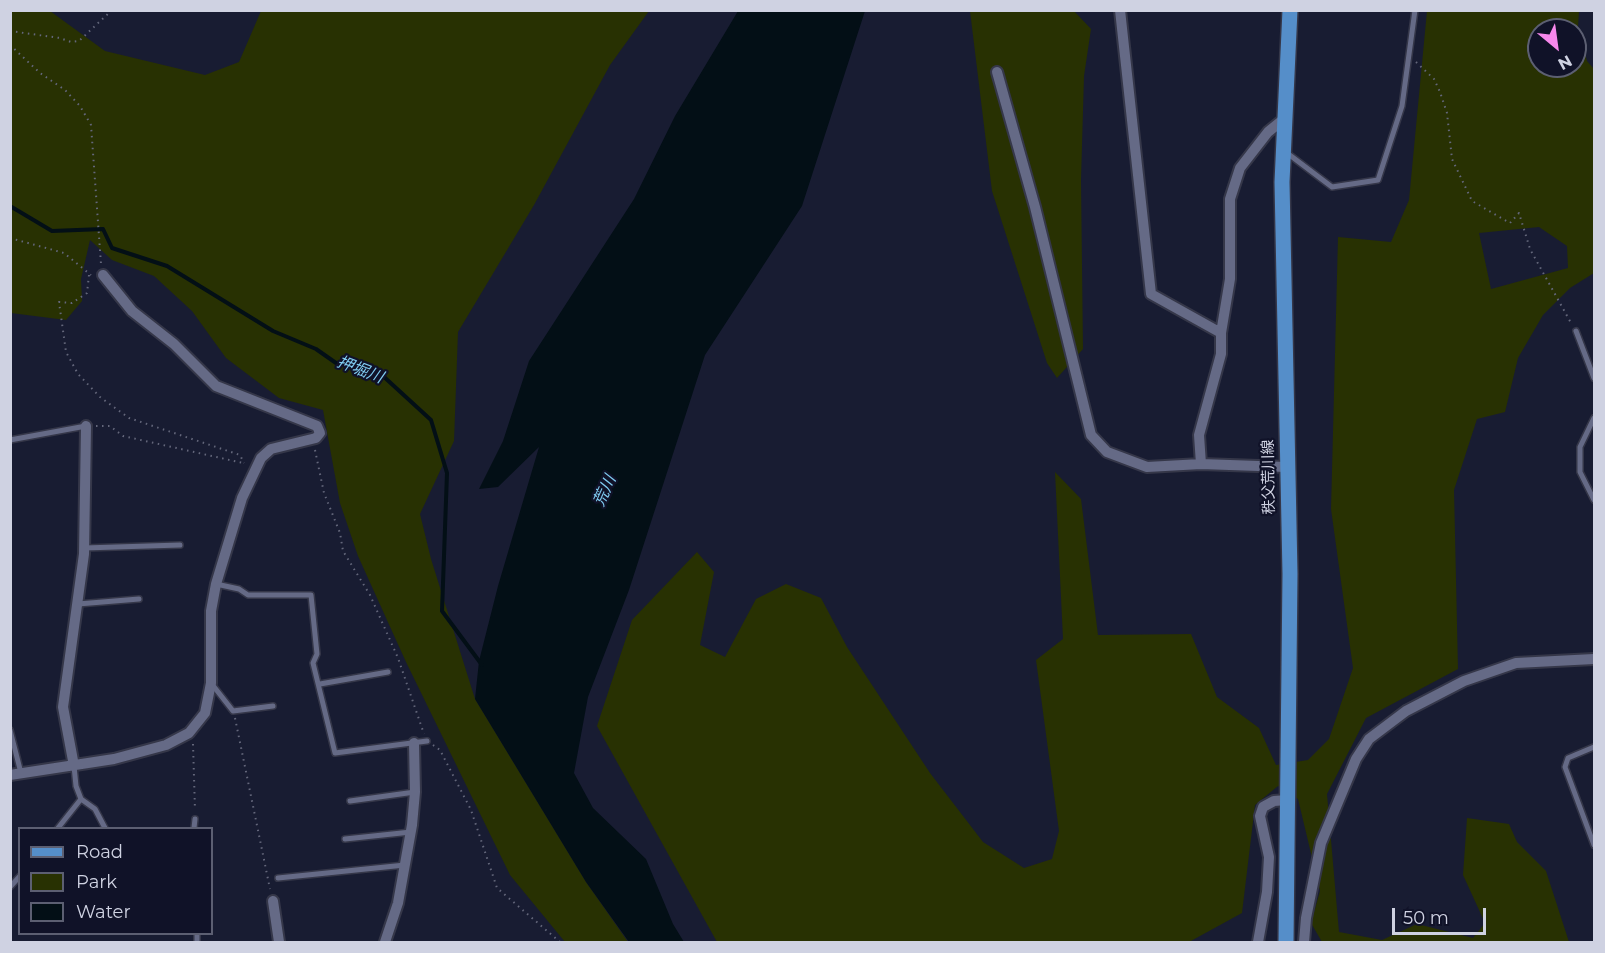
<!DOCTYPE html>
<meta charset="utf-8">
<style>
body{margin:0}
#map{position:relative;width:1605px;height:953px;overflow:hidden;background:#181c32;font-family:Montserrat,sans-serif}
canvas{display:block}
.frame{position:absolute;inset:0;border:12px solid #cfd2e2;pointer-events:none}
.legend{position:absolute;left:18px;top:827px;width:195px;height:108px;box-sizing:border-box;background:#101228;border:2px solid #5c5f72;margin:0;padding:8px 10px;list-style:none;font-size:18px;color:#cfd2e2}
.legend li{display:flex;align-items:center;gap:12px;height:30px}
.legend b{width:30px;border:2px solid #5c5f72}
.north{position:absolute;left:1527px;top:18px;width:60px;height:60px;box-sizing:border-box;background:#101228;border:2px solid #5c5f72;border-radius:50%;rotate:151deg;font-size:16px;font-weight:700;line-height:24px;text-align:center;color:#cfd2e2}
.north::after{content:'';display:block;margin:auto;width:21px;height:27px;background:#f788ec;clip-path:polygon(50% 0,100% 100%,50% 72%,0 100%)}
.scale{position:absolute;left:1392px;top:908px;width:94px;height:27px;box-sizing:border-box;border:3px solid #cfd2e2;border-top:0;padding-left:8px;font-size:18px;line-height:21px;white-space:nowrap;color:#cfd2e2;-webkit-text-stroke:4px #101228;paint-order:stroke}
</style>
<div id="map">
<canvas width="1605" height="953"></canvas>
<div class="frame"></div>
<ul class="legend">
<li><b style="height:8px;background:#558ec9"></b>Road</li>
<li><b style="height:16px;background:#283102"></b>Park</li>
<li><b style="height:16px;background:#030f16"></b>Water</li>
</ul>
<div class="north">N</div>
<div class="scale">50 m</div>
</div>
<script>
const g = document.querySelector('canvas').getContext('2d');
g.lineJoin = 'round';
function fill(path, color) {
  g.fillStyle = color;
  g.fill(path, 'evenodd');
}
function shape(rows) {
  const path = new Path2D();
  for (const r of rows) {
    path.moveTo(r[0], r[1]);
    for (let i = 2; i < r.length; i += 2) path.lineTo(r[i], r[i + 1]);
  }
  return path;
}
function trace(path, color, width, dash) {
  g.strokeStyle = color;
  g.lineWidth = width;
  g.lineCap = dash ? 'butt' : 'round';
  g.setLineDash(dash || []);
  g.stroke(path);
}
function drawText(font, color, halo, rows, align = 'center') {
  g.font = font + ' Montserrat,"Noto Sans JP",sans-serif';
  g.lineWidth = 4.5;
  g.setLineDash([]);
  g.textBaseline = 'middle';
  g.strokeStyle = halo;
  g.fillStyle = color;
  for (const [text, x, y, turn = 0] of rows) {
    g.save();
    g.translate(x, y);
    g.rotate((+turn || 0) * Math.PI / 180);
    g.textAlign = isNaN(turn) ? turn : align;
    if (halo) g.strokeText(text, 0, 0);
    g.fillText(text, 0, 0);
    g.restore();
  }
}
const green = shape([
 [11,11,50,11,105,51,205,75,239,62,261,11,649,11,610,65,534,205,458,332,454,441,420,514,431,559,475,699,586,882,628,942,565,942,510,875,406,662,358,556,340,503,323,410,279,398,226,358,192,311,154,276,112,260,90,240,81,279,82,301,66,320,11,313],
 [970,11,1074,11,1091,29,1084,76,1081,180,1083,349,1057,378,1047,363,992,191],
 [1427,11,1579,11,1578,27,1587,61,1594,69,1594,273,1570,288,1543,315,1518,358,1505,412,1477,419,1454,490,1458,669,1366,718,1327,794,1339,932,1382,940,1417,924,1473,938,1485,923,1463,875,1467,818,1509,824,1517,842,1546,871,1569,942,1322,942,1311,923,1320,891,1298,799,1278,786,1255,805,1242,913,1189,942,717,942,597,726,632,620,697,552,714,572,700,645,725,657,756,599,786,584,821,598,847,647,930,773,983,842,1024,868,1052,859,1059,831,1036,660,1063,639,1055,472,1081,499,1098,635,1191,634,1217,697,1259,728,1276,765,1308,760,1329,739,1353,668,1331,509,1338,237,1391,242,1409,200],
 [1539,30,1575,30,1575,66,1539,66],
 [1539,227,1567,246,1568,268,1491,289,1479,233]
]);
const water = shape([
 [738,11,865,11,802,206,705,355,629,590,588,697,574,773,593,808,646,859,673,924,684,942,629,942,586,882,475,699,479,661,498,586,539,447,498,487,479,489,503,441,529,361,634,199,675,116]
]);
const stream = shape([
 [10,206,52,231,103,229,112,248,167,266,273,331,316,349,336,363,383,376,431,420,447,473,442,611,482,665]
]);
const path = shape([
 [10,31,60,38,71,42,79,41,112,10],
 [10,45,40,73,65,90,80,106,91,125,101,264],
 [1416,62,1434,79,1440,92,1447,113,1452,159,1472,201,1510,223,1519,213,1530,249,1571,323],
 [10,238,64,253,91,275],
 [89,275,87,293,72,303,59,302,66,352,78,374,100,397,129,418,240,455,244,463],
 [96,426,110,426,123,436,243,463],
 [315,450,324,493,340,533,343,551,370,595,398,658,424,734],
 [235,718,270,889],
 [193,744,195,810],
 [433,745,440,750,471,810,497,888,560,942]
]);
const service = shape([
 [1287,153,1332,187,1378,180,1402,106,1415,10],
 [1576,331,1594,378],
 [1594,418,1580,447,1580,472,1594,500],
 [10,440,86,426],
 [84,548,180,545],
 [216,584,239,589,248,595,311,595,317,654,313,663,335,753,427,741],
 [78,604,139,599],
 [211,683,233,711,273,706],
 [320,684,388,672],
 [10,730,21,773],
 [1594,747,1568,758,1565,767,1594,845],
 [74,766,76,786,81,799,95,809,105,828],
 [350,801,415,792],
 [58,828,81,799],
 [194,828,195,819],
 [345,839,411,832],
 [278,878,405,865],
 [10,887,20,876],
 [197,934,197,942]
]);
const minor = shape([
 [1120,10,1151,294,1221,333],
 [997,72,1035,207,1091,435,1107,452,1147,467,1201,464,1287,467],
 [1201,464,1199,435,1221,354,1221,333,1230,279,1230,199,1240,168,1268,132,1284,119],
 [74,766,63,707,84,554,86,426],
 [10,775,114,759,166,745,189,733,205,713,211,683,211,611,216,584,242,498,261,458,271,449,316,438,320,433,317,426,216,386,174,344,132,311,103,275],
 [273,901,279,942],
 [385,942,398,903,412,825,415,792,414,743],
 [1258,942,1267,892,1269,857,1260,816,1263,807,1274,801,1287,800],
 [1304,942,1306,918,1321,843,1356,759,1369,739,1406,711,1464,681,1516,663,1594,659]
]);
const primary = shape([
 [1286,942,1290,574,1282,182,1290,10]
]);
const streetNames = [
 ["秩父荒川線",1269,477,-91]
];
const waterNames = [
 ["押堀川",360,370,21],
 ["荒川",605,491,-66]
];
fill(green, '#283102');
fill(water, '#030f16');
trace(stream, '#030f16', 4);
trace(service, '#353749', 8);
trace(minor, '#353749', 14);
trace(primary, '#353749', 18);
trace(path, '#64677b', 2, [1.5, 4.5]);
trace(service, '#656a86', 5);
trace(minor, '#656a86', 10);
trace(primary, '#558ec9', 15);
drawText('15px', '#cfd2e2', '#101228', streetNames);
drawText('italic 16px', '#7fcbf0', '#101228', waterNames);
</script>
